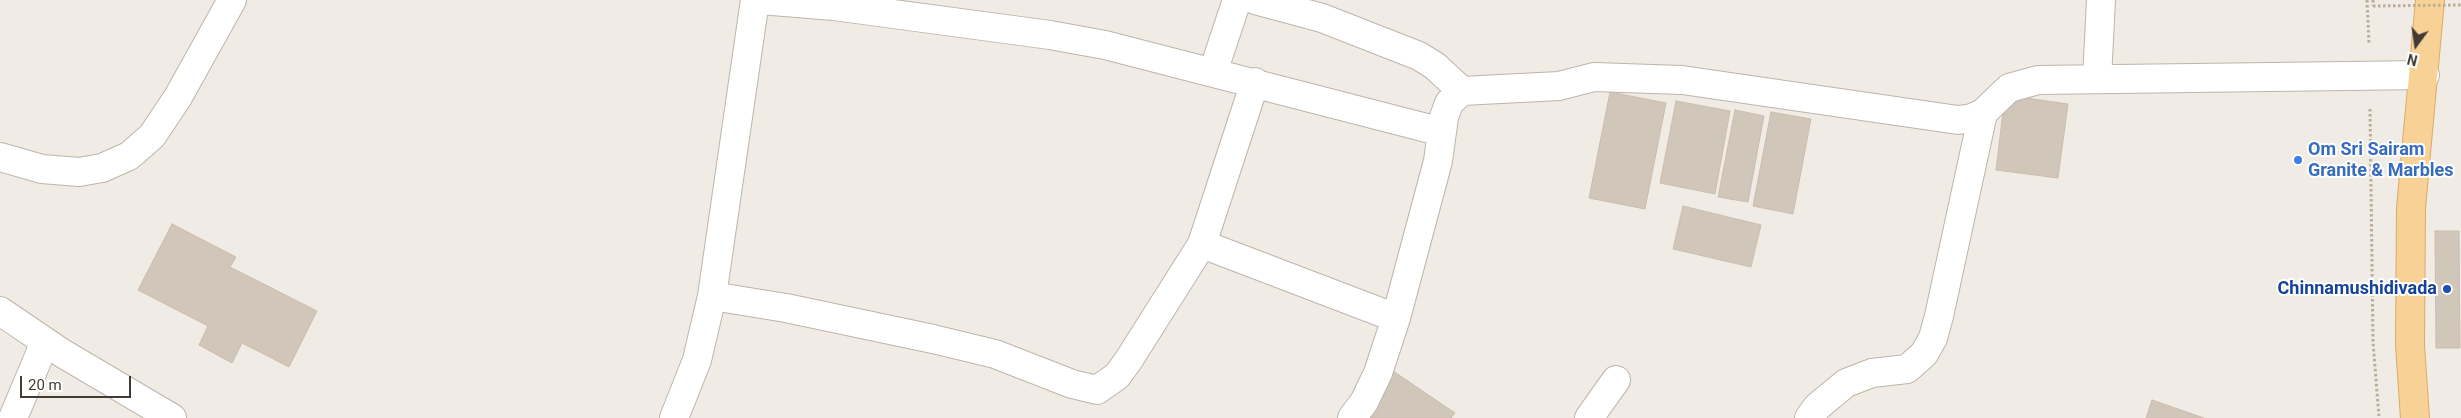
<!DOCTYPE html>
<style>
body{margin:0}
#map{position:relative;width:2461px;height:418px;overflow:hidden;background:#f0ebe4;font-family:Roboto,sans-serif}
canvas{display:block}
.north{position:absolute;left:2391px;top:20px;width:50px;height:50px;-webkit-text-stroke:4px #fff;paint-order:stroke;rotate:194deg;font-size:14px;font-weight:700;line-height:20px;text-align:center;color:#423b34}
.north::after{content:'';display:block;margin:auto;width:18px;height:22px;background:#423b34;clip-path:polygon(50% 0,100% 100%,50% 72%,0 100%)}
.scale{position:absolute;left:20px;top:376px;width:111px;height:22px;box-sizing:border-box;border:2px solid #423b34;border-top:0;padding-left:6px;font-size:15px;line-height:18px;white-space:nowrap;color:#423b34;-webkit-text-stroke:4px #fff;paint-order:stroke}
</style>
<div id="map">
<canvas width="2461" height="418"></canvas>
<div class="north">N</div>
<div class="scale">20 m</div>
</div>
<script>
const g = document.querySelector('canvas').getContext('2d');
g.lineJoin = 'round';
function fill(path, color) {
  g.fillStyle = color;
  g.fill(path, 'evenodd');
}
function shape(rows) {
  const path = new Path2D();
  for (const r of rows) {
    path.moveTo(r[0], r[1]);
    for (let i = 2; i < r.length; i += 2) path.lineTo(r[i], r[i + 1]);
  }
  return path;
}
function trace(path, color, width, dash) {
  g.strokeStyle = color;
  g.lineWidth = width;
  g.lineCap = dash ? 'butt' : 'round';
  g.setLineDash(dash || []);
  g.stroke(path);
}
function drawText(font, color, halo, rows, align = 'center') {
  g.font = font + ' Roboto,sans-serif';
  g.lineWidth = 4;
  g.setLineDash([]);
  g.textBaseline = 'middle';
  g.strokeStyle = halo;
  g.fillStyle = color;
  for (const [text, x, y, turn = 0] of rows) {
    g.save();
    g.translate(x, y);
    g.rotate((+turn || 0) * Math.PI / 180);
    g.textAlign = isNaN(turn) ? turn : align;
    if (halo) g.strokeText(text, 0, 0);
    g.fillText(text, 0, 0);
    g.restore();
  }
}
const building = shape([
 [1610,92,1666,103,1645,209,1589,198,1610,92],
 [2005,95,2068,104,2058,178,1996,170,2005,95],
 [1676,101,1730,111,1715,194,1660,183,1676,101],
 [1735,110,1764,116,1748,202,1718,197,1735,110],
 [1771,112,1811,119,1793,214,1753,206,1771,112],
 [1683,206,1761,225,1751,267,1673,249,1683,206],
 [172,224,236,257,230,267,317,311,289,367,242,343,232,363,199,345,208,326,138,290,172,224],
 [2435,231,2459,231,2460,348,2436,348,2435,231],
 [1393,371,1455,413,1451,418,1364,418,1393,371],
 [2152,400,2204,418,2146,418,2152,400]
]);
const path = shape([
 [2367,0,2369,43],
 [2373,0,2373,6],
 [2370,109,2373,342,2379,417]
]);
const minor = shape([
 [760,0,834,6,1050,35,1105,45,1442,132],
 [1255,0,1322,18,1419,56,1435,66,1462,91],
 [1213,72,1237,0],
 [2097,79,2101,0],
 [0,157,42,169,79,172,102,168,129,156,152,136,178,97,232,0],
 [1202,244,1396,318],
 [712,296,786,308,933,339,995,354,1072,384,1097,390,1117,376,1128,361,1202,244,1255,82],
 [0,311,62,353,172,418],
 [13,418,45,342],
 [674,418,697,360,712,296,755,0],
 [1352,418,1364,402,1378,373,1396,318,1438,161,1444,117,1449,103,1462,91,1559,86,1594,77,1682,80,1958,120,1972,118,1983,113,2009,88,2038,80,2425,75],
 [1589,418,1616,380],
 [1809,418,1817,407,1846,383,1872,373,1907,369,1924,354,1933,338,1939,316,1983,113]
]);
const primary = shape([
 [2415,418,2410,345,2411,208,2430,0]
]);
const pathBridge = shape([
 [2373,6,2461,5]
]);
const markers = [
 [2298,160,5,"#3f7fe0"],
 [2447,289,5,"#1a4fb4"]
];
const shopNames = [
 ["Om Sri Sairam",2308,150],
 ["Granite & Marbles",2308,171]
];
const transitNames = [
 ["Chinnamushidivada",2437,289]
];
fill(building, '#d1c6ba');
trace(building, '#cbbdae', 1);
trace(minor, '#beb5aa', 30);
trace(primary, '#daac68', 30);
trace(path, '#bcac99', 3, [2.5, 2.5]);
trace(minor, '#fff', 28);
trace(primary, '#f7d196', 28);
trace(pathBridge, '#bcac99', 3, [2.5, 2.5]);
for (const [x, y, r, color] of markers) {
  const dot = new Path2D();
  dot.arc(x, y, r, 0, 2 * Math.PI);
  g.fillStyle = color;
  g.fill(dot);
  trace(dot, '#fff', 2);
}
drawText('bold 18px', '#366cbe', '#fff', shopNames, 'left');
drawText('bold 18px', '#164399', '#fff', transitNames, 'right');
</script>
